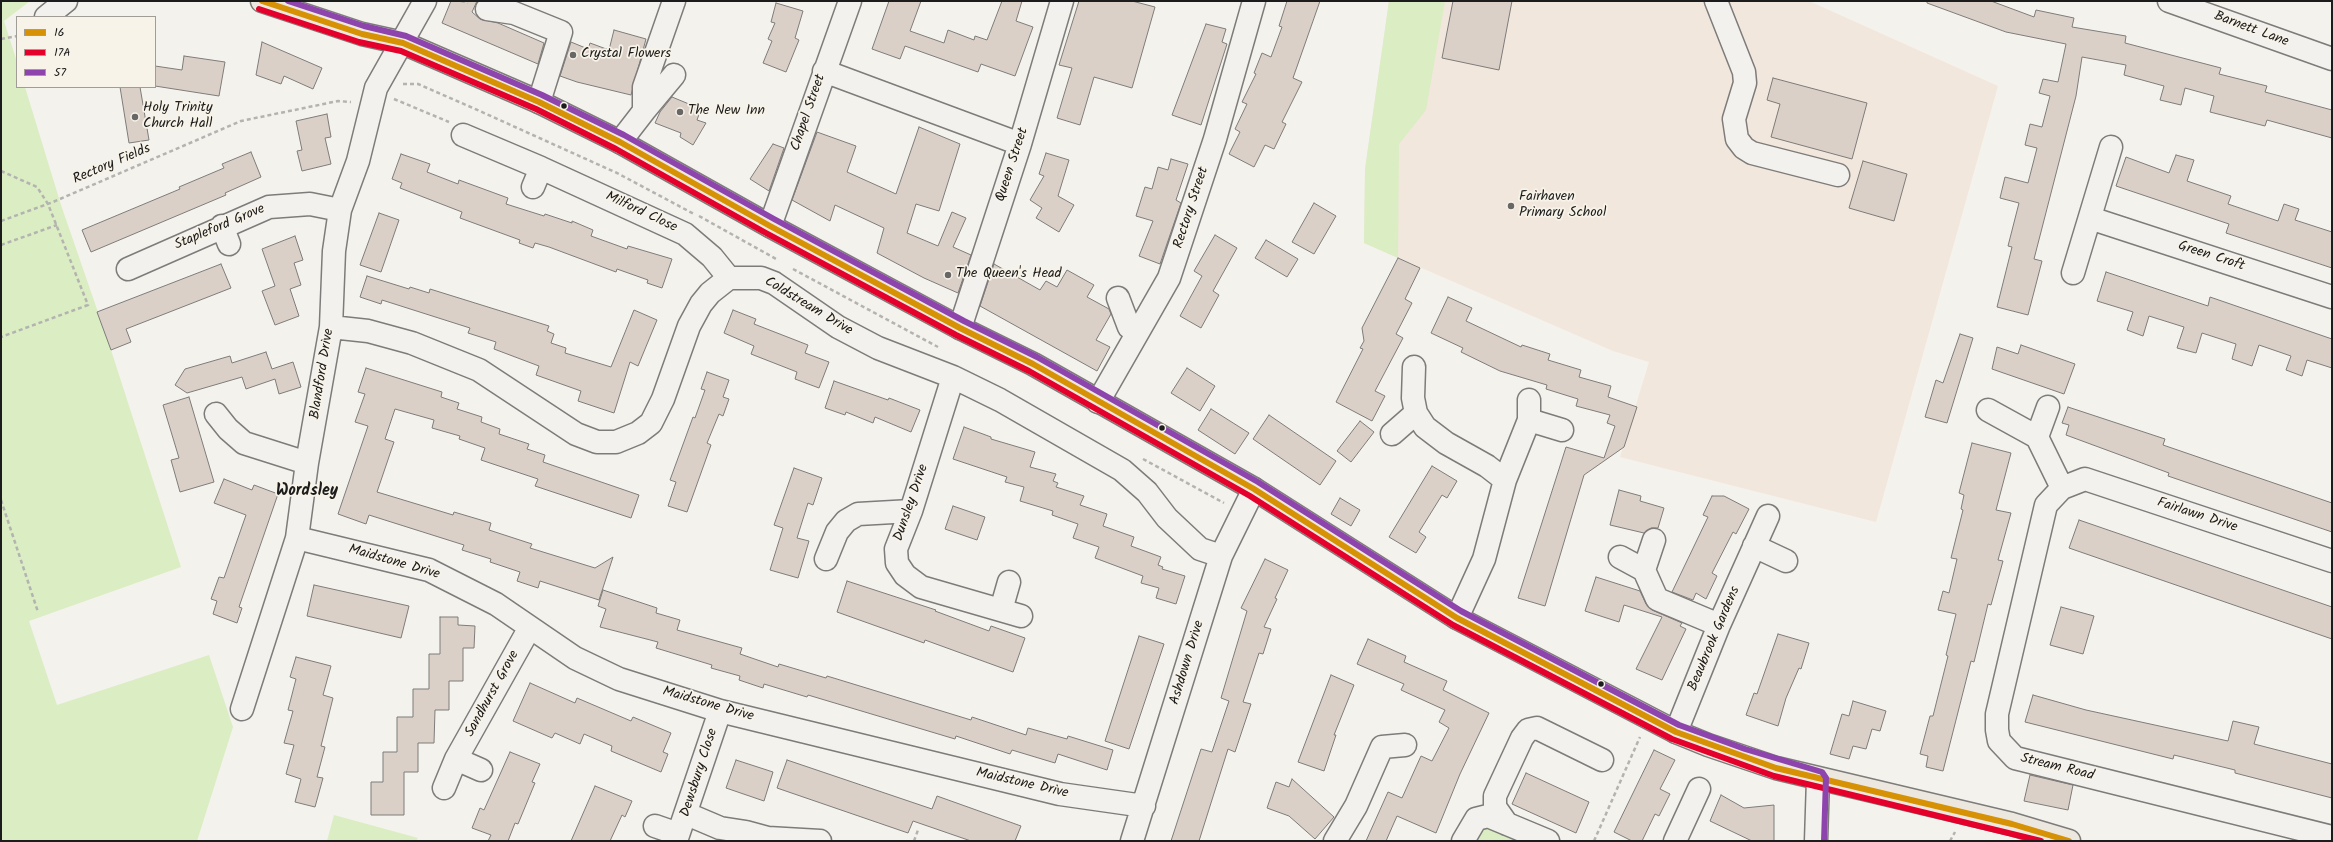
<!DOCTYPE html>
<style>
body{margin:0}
#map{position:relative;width:2333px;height:842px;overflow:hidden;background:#f4f2ec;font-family:Kalam,sans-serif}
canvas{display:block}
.frame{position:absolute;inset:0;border:2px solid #1c1c1c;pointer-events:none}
.legend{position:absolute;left:16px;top:16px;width:140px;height:72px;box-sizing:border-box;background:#f7f3e8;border:1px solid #9f9d96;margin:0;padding:5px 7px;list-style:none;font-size:12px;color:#1c1c1c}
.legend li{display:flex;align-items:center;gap:8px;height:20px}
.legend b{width:20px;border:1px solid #9f9d96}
</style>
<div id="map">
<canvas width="2333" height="842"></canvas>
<div class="frame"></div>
<ul class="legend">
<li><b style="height:5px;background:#d69104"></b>16</li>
<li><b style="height:5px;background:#e4002b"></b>17A</li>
<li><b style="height:5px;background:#8e44ad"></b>57</li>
</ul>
</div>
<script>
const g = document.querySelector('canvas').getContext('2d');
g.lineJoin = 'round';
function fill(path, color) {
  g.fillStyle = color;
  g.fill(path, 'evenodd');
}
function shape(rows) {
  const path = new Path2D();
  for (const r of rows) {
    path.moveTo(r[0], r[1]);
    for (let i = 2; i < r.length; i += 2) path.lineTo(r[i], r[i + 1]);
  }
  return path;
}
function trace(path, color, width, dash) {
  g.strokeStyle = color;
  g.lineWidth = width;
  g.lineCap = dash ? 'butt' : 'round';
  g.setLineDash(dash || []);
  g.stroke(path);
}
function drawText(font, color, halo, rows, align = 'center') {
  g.font = font + ' Kalam,sans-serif';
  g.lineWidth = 3.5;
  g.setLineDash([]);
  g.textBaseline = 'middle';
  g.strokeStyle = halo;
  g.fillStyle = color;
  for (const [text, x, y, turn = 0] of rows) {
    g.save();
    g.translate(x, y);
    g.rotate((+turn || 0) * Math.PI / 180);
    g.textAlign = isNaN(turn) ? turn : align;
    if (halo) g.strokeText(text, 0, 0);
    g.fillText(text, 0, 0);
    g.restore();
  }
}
const built = shape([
 [1389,1,1809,1,1998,86,1876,522,1620,457,1649,362,1613,351,1364,243,1365,169]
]);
const green = shape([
 [1,1,30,1,4,21,17,62,17,87,25,87,61,205,111,350,181,567,29,621,57,705,209,655,233,727,197,841,1,841],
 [1389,1,1445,1,1426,110,1399,144,1398,258,1364,243,1365,169],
 [334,815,418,838,416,841,327,841],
 [1483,826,1523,841,1473,841]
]);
const building = shape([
 [451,1,477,1,472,12,480,19,498,23,544,43,538,64,442,23,451,1],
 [889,1,921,1,910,31,944,43,948,30,974,40,975,36,987,40,1002,1,1022,1,1016,21,1033,27,1015,76,981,64,978,72,905,46,900,59,872,49,889,1],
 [1079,1,1132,1,1155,7,1132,88,1094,77,1080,125,1057,118,1072,68,1059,65,1079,1],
 [1287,1,1320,1,1293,78,1302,82,1282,122,1286,124,1274,149,1265,145,1254,167,1229,154,1240,132,1235,129,1247,104,1242,102,1256,74,1254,73,1262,53,1271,57,1282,27,1279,26,1287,1],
 [1453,1,1512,1,1499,70,1442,58,1453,1],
 [1927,1,1991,1,2034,17,2036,10,2074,18,2072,27,2126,36,2125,43,2221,68,2219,74,2267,86,2265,92,2332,110,2332,138,2267,120,2265,126,2210,112,2214,96,2185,88,2181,105,2160,100,2164,86,2124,75,2126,65,2082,57,2076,96,2034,259,2042,261,2028,315,1997,307,2012,247,2008,246,2019,203,2000,198,2005,177,2028,183,2037,148,2025,145,2030,124,2042,127,2050,96,2039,93,2043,79,2058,82,2066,44,2006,32,1927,3,1927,1],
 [776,3,803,11,795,38,799,40,786,72,763,63,772,41,768,39,775,23,771,22,776,3],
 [1206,24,1226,29,1222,42,1227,44,1201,125,1172,115,1206,24],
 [614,30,646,39,631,95,577,82,560,76,571,42,588,49,590,43,609,50,614,30],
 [262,42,322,68,313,89,284,76,281,84,256,75,262,42],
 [184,56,225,62,219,96,155,86,155,66,182,70,184,56],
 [1773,78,1867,103,1852,159,1771,137,1780,104,1767,100,1773,78],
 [120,87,140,87,149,140,129,143,120,87],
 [672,97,701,109,697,120,706,123,693,145,680,137,681,133,655,123,660,112,672,97],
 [327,114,331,137,325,138,331,164,302,171,297,151,302,150,296,121,327,114],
 [919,127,960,144,939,211,916,204,907,233,938,246,952,212,966,218,953,247,971,255,958,293,924,278,877,253,884,228,835,205,830,221,792,200,817,132,856,146,847,172,896,194,919,127],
 [773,144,784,148,769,191,750,179,773,144],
 [251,152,261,177,225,193,226,195,91,252,82,230,180,189,179,187,224,168,222,164,251,152],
 [1046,153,1069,160,1058,196,1074,205,1059,232,1036,218,1042,208,1030,200,1044,176,1039,174,1046,153],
 [401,154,430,164,427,172,458,184,459,180,508,198,506,204,544,216,545,214,572,223,572,221,593,230,591,236,627,249,628,246,672,259,662,288,647,283,648,280,617,269,616,272,549,247,535,243,533,248,519,243,520,240,460,218,462,212,400,188,402,183,392,179,401,154],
 [2176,155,2194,160,2187,181,2231,196,2228,204,2278,221,2284,204,2299,209,2295,220,2332,232,2332,268,2226,233,2229,224,2116,186,2126,157,2169,173,2176,155],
 [1171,159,1188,164,1176,200,1181,203,1160,264,1139,256,1153,221,1136,216,1145,187,1152,189,1158,167,1168,170,1171,159],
 [1863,161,1907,174,1894,221,1849,208,1863,161],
 [1314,203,1336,216,1314,254,1292,242,1314,203],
 [379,213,399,220,381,272,360,265,379,213],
 [1215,235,1237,248,1213,291,1219,295,1201,328,1180,316,1202,276,1194,271,1215,235],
 [295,236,303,260,294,263,301,285,290,289,299,316,275,325,262,291,275,286,262,249,295,236],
 [1266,240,1298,259,1287,277,1255,258,1266,240],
 [1398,258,1420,268,1405,299,1412,303,1396,334,1403,338,1375,391,1385,396,1372,421,1336,402,1363,349,1360,348,1364,341,1362,328,1398,258],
 [221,264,231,288,126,329,131,342,111,350,97,312,221,264],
 [994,264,1040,290,1046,281,1057,287,1067,270,1094,285,1087,297,1109,309,1111,314,1096,340,1110,347,1097,371,980,306,994,264],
 [2106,272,2208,306,2210,297,2332,339,2332,368,2307,360,2302,376,2286,370,2291,356,2259,345,2252,366,2232,359,2236,344,2202,333,2196,353,2177,348,2184,327,2149,316,2143,336,2127,330,2133,312,2097,301,2106,272],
 [367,276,409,289,410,287,429,293,430,289,549,326,547,331,554,334,551,343,566,348,565,353,611,367,634,310,657,320,638,366,630,362,614,413,578,401,581,391,536,375,539,366,494,349,496,342,468,333,470,328,382,300,381,304,360,297,367,276],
 [1448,297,1472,308,1466,321,1521,347,1522,345,1550,354,1548,360,1581,370,1579,377,1611,386,1608,397,1637,407,1624,447,1584,475,1545,606,1518,598,1566,447,1604,458,1615,426,1607,423,1610,415,1576,406,1578,399,1546,389,1547,385,1500,371,1461,352,1463,348,1431,333,1448,297],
 [733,310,756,319,754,324,808,345,805,353,829,362,819,388,795,379,797,372,751,354,754,346,724,333,733,310],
 [1960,334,1973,338,1947,423,1925,417,1936,380,1943,383,1960,334],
 [2021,345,2075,364,2064,394,1992,369,1997,347,2018,354,2021,345],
 [266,352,272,369,293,362,301,387,279,394,275,379,246,389,242,377,187,393,175,385,185,369,230,356,232,363,266,352],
 [366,368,442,392,441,397,459,403,457,409,482,417,481,422,500,429,499,434,529,444,527,449,545,455,543,462,639,495,631,518,535,486,538,479,481,460,485,448,459,439,460,436,432,428,434,420,395,409,385,439,394,442,377,492,453,515,454,512,491,523,489,530,532,544,530,548,595,568,613,557,599,600,540,581,538,588,517,581,520,572,490,562,491,559,462,550,464,545,369,515,366,524,338,514,368,426,355,422,365,394,358,392,366,368],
 [1187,368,1215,386,1200,411,1171,393,1187,368],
 [707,372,729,380,723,397,729,399,723,416,719,414,707,443,711,445,687,512,668,506,676,482,670,480,693,417,695,418,705,390,701,389,707,372],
 [834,381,888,400,889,398,920,410,911,432,875,417,873,423,846,412,845,415,825,408,834,381],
 [189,397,214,482,180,492,171,460,179,458,163,405,189,397],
 [2068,407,2165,439,2163,445,2332,503,2332,532,2168,476,2169,473,2066,435,2069,425,2062,423,2068,407],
 [1211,409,1249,433,1235,454,1198,430,1211,409],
 [1269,415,1336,461,1320,485,1253,439,1269,415],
 [1360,421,1374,432,1351,462,1337,451,1360,421],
 [964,427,991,437,991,439,1035,452,1030,467,1056,474,1053,481,1058,483,1056,487,1084,496,1080,505,1107,514,1103,526,1134,537,1131,546,1161,557,1158,565,1163,567,1162,569,1185,576,1176,604,1156,598,1159,588,1141,583,1143,576,1095,558,1099,547,1073,538,1078,524,1052,515,1053,511,1020,501,1024,487,1005,482,1007,477,953,459,964,427],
 [1972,443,2011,453,1996,510,2011,513,1998,560,2003,561,1991,605,1988,604,1974,662,1971,661,1943,771,1926,767,1928,756,1920,754,1930,716,1933,716,1948,656,1946,655,1956,614,1938,610,1943,591,1949,593,1957,559,1951,558,1963,510,1961,509,1964,495,1959,493,1972,443],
 [1432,466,1457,481,1447,498,1442,495,1419,532,1426,537,1416,553,1389,537,1432,466],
 [794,468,822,478,813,505,808,503,797,538,809,541,798,578,770,570,783,528,774,525,794,468],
 [224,479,252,490,254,485,278,494,239,607,242,608,237,623,213,614,217,601,211,599,219,577,224,578,246,515,214,503,224,479],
 [1619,490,1641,496,1640,501,1664,508,1658,528,1651,528,1644,533,1610,525,1619,490],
 [1712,496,1724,496,1749,509,1736,534,1733,532,1712,573,1717,576,1706,599,1696,593,1693,600,1672,592,1708,517,1703,515,1712,496],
 [1340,498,1360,510,1351,526,1331,514,1340,498],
 [953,506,985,517,977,540,945,529,953,506],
 [2079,520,2332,607,2332,639,2069,548,2079,520],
 [1265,559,1288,570,1275,598,1277,599,1264,627,1271,629,1263,654,1259,653,1243,702,1251,704,1235,752,1228,749,1199,841,1171,841,1201,749,1212,752,1229,701,1221,698,1247,611,1241,608,1265,559],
 [1596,577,1640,591,1646,604,1652,610,1682,623,1680,626,1686,629,1662,680,1636,669,1662,617,1624,605,1619,622,1585,611,1596,577],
 [847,581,936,610,935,611,989,631,991,626,1025,638,1013,672,925,640,924,643,837,612,847,581],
 [314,585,409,606,401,638,307,616,314,585],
 [603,590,657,608,656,613,680,620,677,630,742,648,740,654,778,667,779,664,826,678,827,676,971,720,972,717,1026,735,1028,728,1067,739,1068,736,1113,750,1107,770,1058,754,1055,763,1012,750,1010,754,956,736,955,739,808,695,807,697,764,684,763,688,739,680,740,676,711,668,712,665,656,648,658,642,600,627,606,609,598,606,603,590],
 [2061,607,2094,616,2083,654,2050,645,2061,607],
 [440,617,458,617,458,625,475,626,474,648,463,648,463,681,449,681,449,710,435,710,434,743,418,743,418,772,404,772,404,815,371,815,371,782,383,782,383,752,397,752,397,717,413,717,413,689,429,689,429,654,440,654,440,617],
 [1778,634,1809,643,1801,669,1799,668,1786,698,1778,726,1746,715,1754,693,1757,694,1778,634],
 [1139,636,1164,644,1129,749,1105,741,1139,636],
 [1368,639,1406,656,1404,662,1447,681,1443,690,1489,713,1460,774,1436,833,1397,816,1386,841,1366,841,1388,792,1402,798,1421,756,1432,761,1449,728,1439,722,1445,710,1401,690,1404,684,1357,664,1368,639],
 [296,657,331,666,323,695,333,698,321,746,325,747,317,777,323,778,315,807,295,802,301,779,286,774,294,745,284,743,293,711,288,710,296,679,290,677,296,657],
 [1331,675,1354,685,1334,735,1336,735,1324,771,1298,762,1331,675],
 [530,683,575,703,577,698,631,721,633,717,671,733,663,752,668,754,661,772,611,751,612,746,584,734,580,744,555,733,552,738,513,721,530,683],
 [2033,695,2086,710,2228,741,2233,721,2259,727,2254,744,2332,764,2332,798,2235,773,2235,770,2174,755,2173,759,2025,722,2033,695],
 [1853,701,1886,711,1880,731,1872,729,1866,749,1853,746,1849,759,1830,754,1842,714,1849,716,1853,701],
 [1654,750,1675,760,1660,789,1670,794,1659,816,1655,814,1642,841,1632,841,1614,832,1654,750],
 [510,752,540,764,532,782,535,783,518,824,515,823,508,841,488,841,491,835,472,828,480,808,484,810,510,752],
 [736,760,773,772,764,801,726,788,736,760],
 [787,760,932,809,937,796,1021,826,1015,841,971,841,913,821,908,833,777,788,787,760],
 [1526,773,1589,802,1576,833,1512,804,1526,773],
 [2030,775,2073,785,2068,810,2024,801,2030,775],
 [1292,779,1334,817,1315,839,1289,816,1267,808,1276,782,1289,787,1292,779],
 [595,786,632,801,625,817,622,815,610,841,571,841,595,786],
 [1721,795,1744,808,1774,805,1774,841,1752,841,1710,821,1721,795]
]);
const path = shape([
 [461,1,468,3],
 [1,39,17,36],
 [403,84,418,84,473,108,617,173,694,214],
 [394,99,449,122],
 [1,171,37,187,48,204,88,305,1,337],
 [699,216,778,260],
 [1,221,53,202,241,121,338,101,351,102],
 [1,245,57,225],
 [793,269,938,347],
 [1143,459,1224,503],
 [1,500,38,612],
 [914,841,918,830],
 [1594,841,1640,737],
 [1950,841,1955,832]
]);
const minor = shape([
 [1716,1,1744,72,1745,83,1734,119,1737,139,1744,148,1752,153,1838,175],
 [2169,1,2332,59],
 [487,9,514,13,561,32,539,102],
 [46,17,66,1],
 [824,71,1020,144],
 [644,111,674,75],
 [463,135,541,168,685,234,712,257,729,278],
 [620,142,644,111,644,87,674,1],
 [533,187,541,168],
 [2090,218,2332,297],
 [222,226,229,244],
 [770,226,850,1],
 [128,269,269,207,310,204,340,210],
 [2073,273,2111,147],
 [1118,298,1129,327,1137,333],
 [331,327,368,331,412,343,479,370,576,434,597,442,616,442,638,433,651,423,663,399,689,326,701,304,710,293,729,278,761,278,774,283,838,327,878,348,953,377,1000,400,1122,470,1147,492,1167,518,1200,549,1221,556],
 [960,328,1020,144,1062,1],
 [1414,367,1413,398,1416,413,1425,427,1446,443,1487,466,1505,480,1484,559,1457,618],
 [953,377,911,511,896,549,897,563,905,575,921,587,1021,616],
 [1529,400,1529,420,1562,430],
 [1098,402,1169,278,1215,139,1254,1],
 [1988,410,2037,437,2062,488],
 [216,414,228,429,244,443,307,463],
 [1392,434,1416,413],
 [2037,437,2048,407],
 [1505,480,1529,420],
 [297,538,429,570,496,604,575,658,619,679,720,711,1060,794,1144,806],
 [1754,546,1786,561],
 [1620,557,1644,570,1657,599,1719,625],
 [826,559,837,532,846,521,858,514,911,511],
 [2332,561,2085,479,2062,488,2046,505,1997,714,1997,730,1999,741,2015,758,2332,837],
 [1644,570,1654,540],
 [1001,610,1009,582],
 [242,709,297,538,307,463,331,327,334,251,340,210,358,161,376,88,425,1],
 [1676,732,1719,625,1768,516],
 [456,759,481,770],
 [444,788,456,759,529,629],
 [687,814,720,828,746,832,768,838,820,841],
 [1507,824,1495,807,1495,796,1522,738,1528,730,1537,728,1602,760],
 [655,826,678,834],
 [676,841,720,711],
 [1132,841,1221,556,1254,489],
 [1335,841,1356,806,1382,747,1405,745],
 [1463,841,1476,819,1488,816,1548,841],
 [1675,841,1699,789],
 [1816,841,1818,779]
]);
const highway = shape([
 [262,1,362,34,403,43,539,102,620,142,770,226,960,328,1033,364,1254,489,1457,618,1676,732,1708,745,1776,768,2012,824,2069,841]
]);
const bus1 = shape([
 [262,1,362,34,403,43,539,102,620,142,770,226,960,328,1033,364,1254,489,1457,618,1676,732,1776,768,2012,824,2069,841]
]);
const bus2 = shape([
 [259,9,359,42,401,51,536,109,616,149,766,233,956,335,1029,371,1250,496,1453,625,1672,739,1774,776,2041,841]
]);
const bus3 = shape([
 [288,1,364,26,406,36,542,95,624,135,774,219,964,321,1037,357,1258,482,1461,611,1679,725,1745,749,1822,772,1826,778,1824,841]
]);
const markers = [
 [573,55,4,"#686765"],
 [564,106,3.5,"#1c1c1c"],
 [680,112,4,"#686765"],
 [135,117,4,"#686765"],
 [1511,206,4,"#686765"],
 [948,275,4,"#686765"],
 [1162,428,3.5,"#1c1c1c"],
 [1601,684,3.5,"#1c1c1c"]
];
const streetNames = [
 ["Barnett Lane",2251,30,20],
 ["Chapel Street",809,113,-71],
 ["Rectory Fields",112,165,-23],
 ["Queen Street",1013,165,-72],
 ["Rectory Street",1192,208,-72],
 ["Milford Close",641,213,25],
 ["Stapleford Grove",220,228,-23],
 ["Green Croft",2211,257,18],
 ["Coldstream Drive",808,307,31],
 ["Blandford Drive",323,374,-81],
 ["Dunsley Drive",912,503,-71],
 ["Fairlawn Drive",2197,516,18],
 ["Maidstone Drive",394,563,16],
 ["Beaubrook Gardens",1715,639,-67],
 ["Ashdown Drive",1188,663,-73],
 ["Sandhurst Grove",493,694,-61],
 ["Maidstone Drive",708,705,16],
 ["Stream Road",2057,768,14],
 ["Dewsbury Close",700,773,-72],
 ["Maidstone Drive",1022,784,13]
];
const poiNames = [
 ["Crystal Flowers",581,55],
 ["Holy Trinity",143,109],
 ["Church Hall",143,125],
 ["The New Inn",688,112],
 ["Fairhaven",1519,198],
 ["Primary School",1519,214],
 ["The Queen's Head",956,275]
];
const quarterNames = [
 ["Wordsley",307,492]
];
fill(built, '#f2e7dc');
fill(green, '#daedc3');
fill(building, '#dbd0c8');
trace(building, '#7d7c7a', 1);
trace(minor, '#7d7c7a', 25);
trace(highway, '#7d7c7a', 25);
trace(path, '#b4b3b0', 2.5, [4, 3]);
trace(minor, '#f2f1ed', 22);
trace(highway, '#ede8df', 22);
trace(bus1, '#d69104', 6);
trace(bus2, '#e4002b', 6);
trace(bus3, '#8e44ad', 6);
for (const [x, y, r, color] of markers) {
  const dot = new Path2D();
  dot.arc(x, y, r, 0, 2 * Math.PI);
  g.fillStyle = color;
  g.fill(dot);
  trace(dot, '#f7f3e8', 1.5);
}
drawText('14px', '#1c1c1c', '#f7f3e8', streetNames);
drawText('14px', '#1c1c1c', '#f7f3e8', poiNames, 'left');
drawText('bold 16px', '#1c1c1c', '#f7f3e8', quarterNames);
</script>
